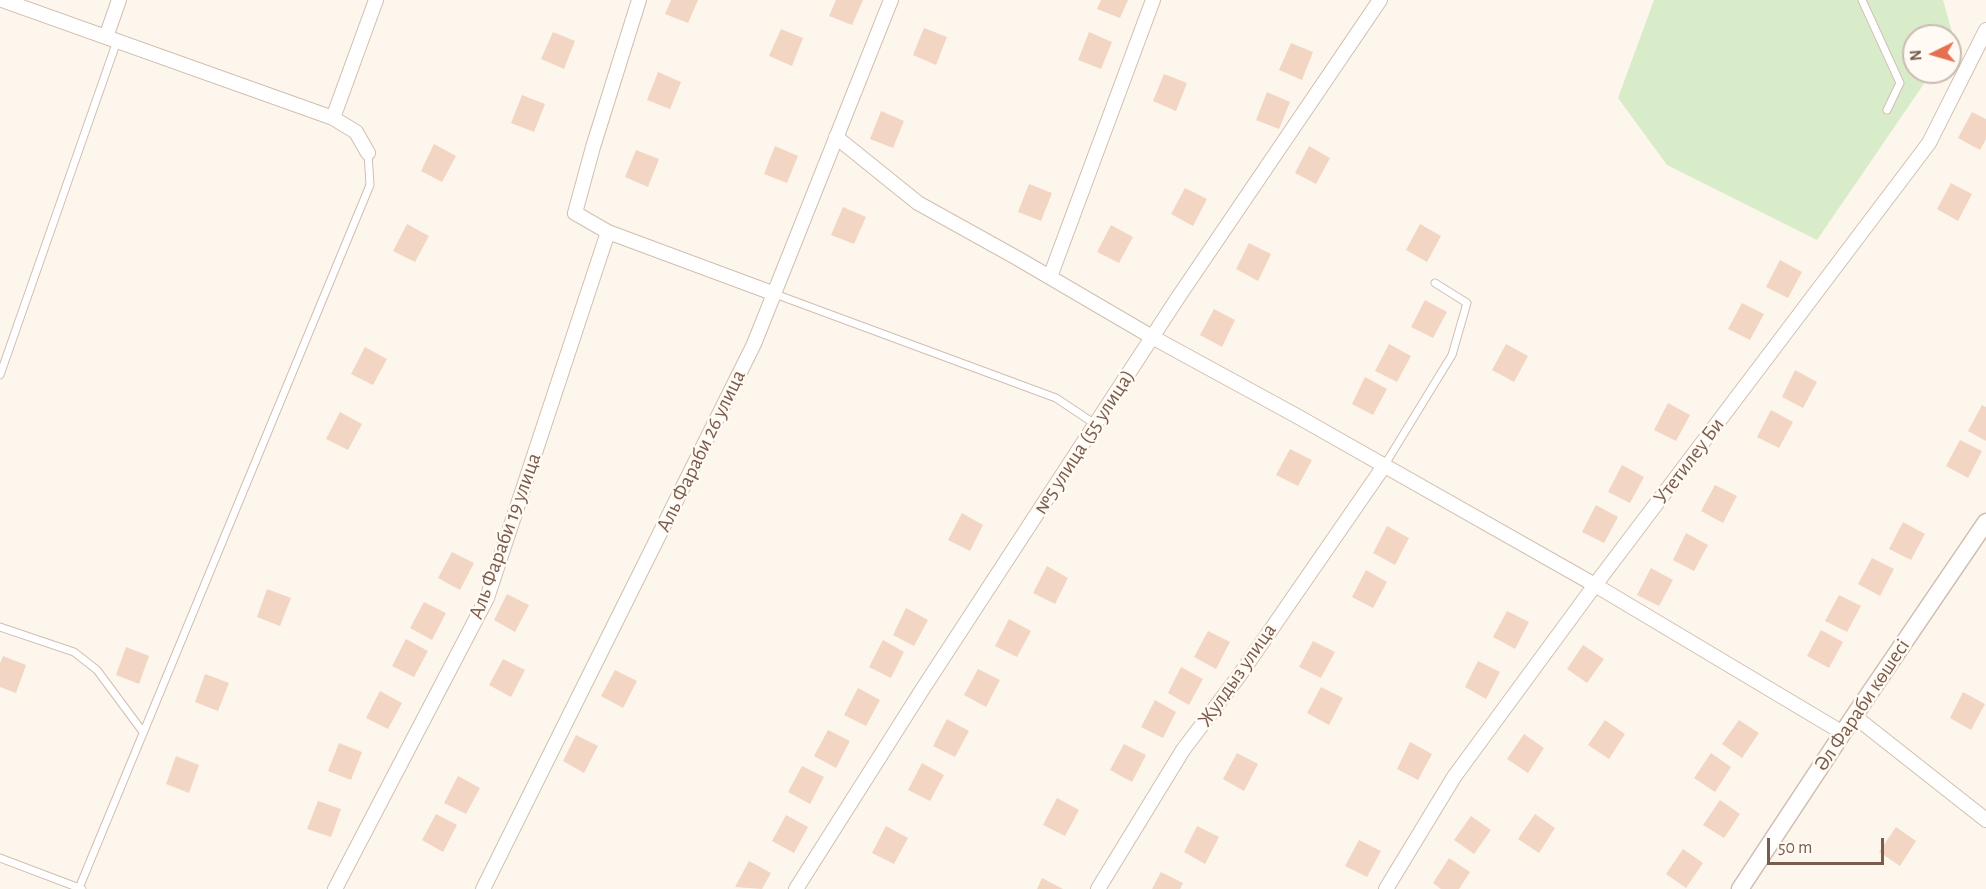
<!DOCTYPE html>
<meta charset="utf-8">
<style>
body{margin:0}
#map{position:relative;width:1986px;height:889px;overflow:hidden;background:#fdf6ec;font-family:"Alegreya Sans",sans-serif}
canvas{display:block}
.north{position:absolute;left:1902px;top:24px;width:60px;height:60px;box-sizing:border-box;background:#fffaf3;border:2px solid #cabbb1;border-radius:50%;rotate:265deg;font-size:16px;font-weight:700;line-height:24px;text-align:center;color:#7a5c4d}
.north::after{content:'';display:block;margin:auto;width:21px;height:27px;background:#e76f51;clip-path:polygon(50% 0,100% 100%,50% 72%,0 100%)}
.scale{position:absolute;left:1767px;top:838px;width:117px;height:27px;box-sizing:border-box;border:3px solid #7a5c4d;border-top:0;padding-left:8px;font-size:18px;line-height:21px;white-space:nowrap;color:#7a5c4d;-webkit-text-stroke:4px #fffaf3;paint-order:stroke}
</style>
<div id="map">
<canvas width="1986" height="889"></canvas>
<div class="north">N</div>
<div class="scale">50 m</div>
</div>
<script>
const g = document.querySelector('canvas').getContext('2d');
g.lineJoin = 'round';
function fill(path, color) {
  g.fillStyle = color;
  g.fill(path, 'evenodd');
}
function shape(rows) {
  const path = new Path2D();
  for (const r of rows) {
    path.moveTo(r[0], r[1]);
    for (let i = 2; i < r.length; i += 2) path.lineTo(r[i], r[i + 1]);
  }
  return path;
}
function trace(path, color, width, dash) {
  g.strokeStyle = color;
  g.lineWidth = width;
  g.lineCap = dash ? 'butt' : 'round';
  g.setLineDash(dash || []);
  g.stroke(path);
}
function drawText(font, color, halo, rows, align = 'center') {
  g.font = font + ' "Alegreya Sans",sans-serif';
  g.lineWidth = 5;
  g.setLineDash([]);
  g.textBaseline = 'middle';
  g.strokeStyle = halo;
  g.fillStyle = color;
  for (const [text, x, y, turn = 0] of rows) {
    g.save();
    g.translate(x, y);
    g.rotate((+turn || 0) * Math.PI / 180);
    g.textAlign = isNaN(turn) ? turn : align;
    if (halo) g.strokeText(text, 0, 0);
    g.fillText(text, 0, 0);
    g.restore();
  }
}
const green = shape([
 [1654,0,1943,0,1954,39,1950,46,1950,36,1914,36,1914,72,1932,72,1817,240,1667,165,1618,98]
]);
const building = shape([
 [671,0,698,0,688,23,665,14],
 [836,0,863,0,852,25,829,16],
 [1101,0,1128,0,1120,18,1097,9],
 [924,28,947,37,936,65,913,55],
 [781,29,803,38,792,66,769,56],
 [553,32,575,41,564,69,541,59],
 [1089,32,1112,42,1101,69,1078,60],
 [1291,43,1313,52,1302,80,1279,70],
 [658,72,681,82,670,109,647,100],
 [1164,74,1187,83,1176,111,1153,101],
 [1267,92,1290,102,1279,129,1256,120],
 [522,95,545,104,534,132,511,123],
 [881,111,904,121,893,148,870,139],
 [1972,112,1986,119,1986,139,1980,150,1958,138],
 [434,144,456,156,442,182,421,171],
 [775,146,798,156,787,183,764,174],
 [1309,146,1330,158,1316,184,1295,173],
 [636,150,659,159,648,187,625,177],
 [1951,183,1972,194,1958,221,1937,209],
 [1029,184,1052,193,1041,221,1018,212],
 [1185,188,1207,199,1193,226,1171,214],
 [843,207,866,217,854,244,831,235],
 [407,224,429,236,415,262,393,251],
 [1420,224,1441,236,1427,262,1406,250],
 [1111,225,1133,237,1119,263,1097,252],
 [1249,243,1271,254,1258,281,1236,269],
 [1780,260,1802,272,1788,298,1766,287],
 [1425,300,1447,312,1433,338,1411,327],
 [1742,303,1764,314,1750,340,1728,329],
 [1214,309,1235,320,1222,347,1200,335],
 [1389,344,1411,356,1397,382,1375,371],
 [1506,344,1528,356,1514,382,1492,370],
 [365,347,387,359,373,385,351,374],
 [1795,370,1817,382,1803,408,1782,397],
 [1365,377,1387,389,1373,415,1352,404],
 [1668,403,1690,415,1676,441,1654,430],
 [1982,405,1986,407,1986,441,1968,431],
 [1771,410,1793,422,1779,448,1757,437],
 [340,412,362,424,348,450,326,439],
 [1960,440,1982,451,1968,478,1946,466],
 [1290,449,1312,460,1298,486,1276,475],
 [1622,465,1644,477,1630,503,1608,492],
 [1715,485,1737,496,1723,523,1701,511],
 [1596,505,1618,517,1604,543,1582,532],
 [962,513,983,525,970,551,948,540],
 [1903,522,1925,534,1911,560,1889,549],
 [1387,526,1409,538,1395,565,1373,553],
 [1686,533,1708,545,1694,571,1673,560],
 [452,552,474,563,460,590,438,578],
 [1872,558,1894,569,1880,596,1858,584],
 [1047,566,1068,578,1055,604,1033,593],
 [1651,568,1673,580,1659,606,1637,595],
 [1366,570,1387,582,1373,608,1352,597],
 [267,589,291,598,280,626,257,617],
 [507,594,529,605,515,632,494,620],
 [1839,595,1861,606,1847,632,1825,621],
 [424,602,446,613,432,640,410,628],
 [906,608,928,620,914,646,893,635],
 [1507,611,1529,622,1515,649,1493,637],
 [1009,619,1031,631,1017,657,995,646],
 [1821,630,1843,642,1829,668,1807,656],
 [1208,631,1230,642,1216,669,1194,657],
 [406,639,428,651,414,677,392,666],
 [883,640,904,652,891,678,869,667],
 [1313,641,1335,652,1321,678,1299,667],
 [1583,645,1604,659,1587,683,1567,669],
 [126,647,149,656,139,684,116,675],
 [3,656,26,665,16,693,0,687,0,663],
 [503,659,525,670,511,697,489,685],
 [1478,661,1500,672,1486,699,1465,687],
 [1181,667,1203,679,1189,705,1168,693],
 [978,669,1000,680,986,707,964,695],
 [615,670,637,681,623,708,601,696],
 [205,674,229,683,218,711,195,702],
 [1321,687,1343,698,1329,725,1307,713],
 [858,688,880,700,866,726,844,715],
 [380,691,402,703,388,729,366,718],
 [1963,692,1985,704,1971,730,1950,718],
 [1155,700,1176,712,1163,738,1141,727],
 [947,719,969,731,955,757,933,746],
 [1605,720,1625,734,1609,759,1588,745],
 [1739,720,1759,733,1742,758,1722,744],
 [828,730,850,741,836,768,814,756],
 [1524,734,1544,748,1528,773,1507,759],
 [576,735,598,746,584,773,563,761],
 [1410,742,1432,754,1418,780,1397,769],
 [339,743,362,752,351,780,328,771],
 [1124,744,1146,755,1132,782,1110,770],
 [1237,753,1258,764,1244,791,1223,779],
 [1711,753,1731,767,1715,792,1694,778],
 [176,756,199,765,189,793,166,784],
 [922,763,944,775,930,801,908,790],
 [802,766,824,777,810,804,788,792],
 [458,776,480,788,466,814,444,803],
 [1057,798,1079,810,1065,836,1043,825],
 [1720,800,1740,814,1724,838,1703,825],
 [318,801,341,809,331,837,307,829],
 [436,814,457,825,443,852,422,840],
 [1535,814,1555,828,1539,853,1518,839],
 [786,815,808,827,794,853,772,841],
 [1471,816,1491,830,1474,854,1454,840],
 [886,826,908,838,894,864,872,853],
 [1197,826,1219,837,1205,864,1184,852],
 [1896,827,1916,841,1900,866,1879,852],
 [1359,840,1381,851,1367,877,1345,866],
 [1683,849,1703,863,1686,888,1666,874],
 [1449,858,1470,872,1459,889,1441,889,1433,883],
 [749,861,771,873,762,889,735,887],
 [1161,872,1183,883,1180,889,1152,889],
 [1042,878,1063,889,1037,889]
]);
const service = shape([
 [1862,0,1900,83,1887,110],
 [775,294,1056,398,1095,424],
 [0,375,117,41],
 [1384,466,1452,355,1467,303,1435,283],
 [0,627,74,652,97,670,143,732],
 [0,858,82,889],
 [79,888,370,185,368,153]
]);
const minor = shape([
 [2,0,333,118,356,132,368,153],
 [106,37,119,0],
 [333,118,376,0],
 [836,137,918,203,1017,258,1152,337,1295,415,1595,585,1843,733],
 [608,232,575,213,593,147,639,0],
 [1050,277,1153,0],
 [1854,716,1986,820],
 [335,889,487,598,608,232,775,294],
 [483,889,754,344,891,0],
 [796,889,922,690,1177,299,1380,0],
 [1098,889,1183,750,1239,676,1384,466],
 [1386,889,1454,777,1595,585,1929,143,1986,30]
]);
const tertiary = shape([
 [1740,889,1854,716,1986,522]
]);
const streetNames = [
 ["№5 улица (55 улица)",1084,442,-57],
 ["Аль Фараби 26 улица",701,451,-64],
 ["Утетилеу Би",1689,461,-53],
 ["Аль Фараби 19 улица",505,536,-70],
 ["Жулдыз улица",1237,675,-55],
 ["Әл Фараби көшесі",1862,705,-56]
];
fill(green, '#d8ecc9');
fill(building, '#f3d5c3');
trace(service, '#d1beb0', 9);
trace(minor, '#d1beb0', 16);
trace(tertiary, '#d1beb0', 19);
trace(service, '#fff', 7);
trace(minor, '#fff', 14);
trace(tertiary, '#fff', 16);
drawText('21px', '#7a5c4d', '#fffaf3', streetNames);
</script>
